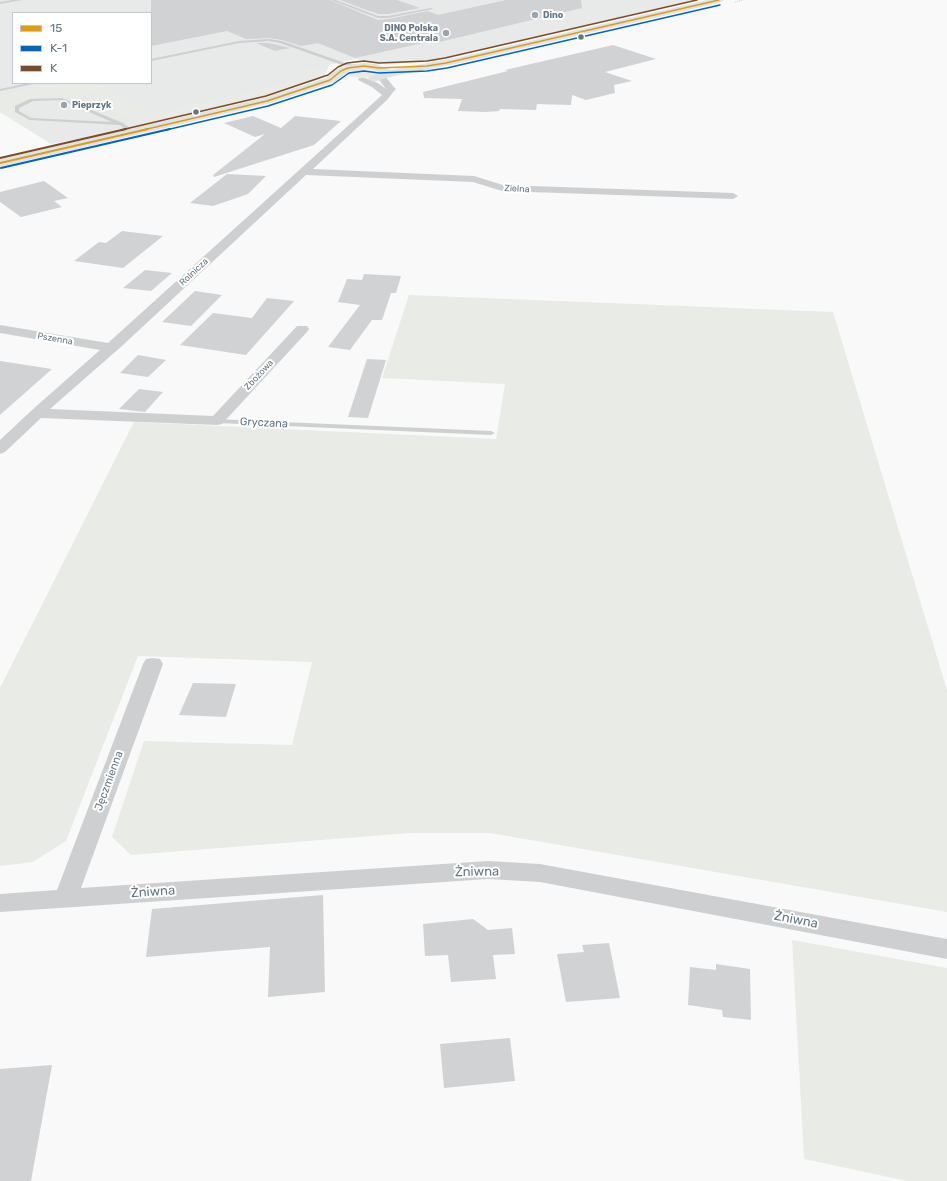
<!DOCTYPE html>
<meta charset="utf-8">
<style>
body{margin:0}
#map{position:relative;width:947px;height:1181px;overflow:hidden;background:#f9f9f9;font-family:Rubik,sans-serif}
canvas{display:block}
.legend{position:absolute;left:12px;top:12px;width:140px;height:72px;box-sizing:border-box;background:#fff;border:1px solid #c1c8cd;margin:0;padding:5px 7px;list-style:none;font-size:12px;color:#657683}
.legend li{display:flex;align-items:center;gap:8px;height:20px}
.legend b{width:20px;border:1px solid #c1c8cd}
</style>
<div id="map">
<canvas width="947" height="1181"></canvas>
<ul class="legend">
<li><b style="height:5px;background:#da9c1a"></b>15</li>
<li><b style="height:5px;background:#0065bd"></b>K-1</li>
<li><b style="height:5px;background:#7a4b2a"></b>K</li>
</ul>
</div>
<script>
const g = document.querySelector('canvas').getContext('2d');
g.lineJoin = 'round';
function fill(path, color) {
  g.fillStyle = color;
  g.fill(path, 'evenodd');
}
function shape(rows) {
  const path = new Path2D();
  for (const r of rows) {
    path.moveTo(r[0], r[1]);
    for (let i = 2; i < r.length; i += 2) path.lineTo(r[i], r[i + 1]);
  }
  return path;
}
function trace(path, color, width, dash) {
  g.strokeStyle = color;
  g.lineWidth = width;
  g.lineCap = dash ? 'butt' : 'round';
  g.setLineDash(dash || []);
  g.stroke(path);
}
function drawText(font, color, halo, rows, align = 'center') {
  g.font = font + ' Rubik,sans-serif';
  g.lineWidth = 4;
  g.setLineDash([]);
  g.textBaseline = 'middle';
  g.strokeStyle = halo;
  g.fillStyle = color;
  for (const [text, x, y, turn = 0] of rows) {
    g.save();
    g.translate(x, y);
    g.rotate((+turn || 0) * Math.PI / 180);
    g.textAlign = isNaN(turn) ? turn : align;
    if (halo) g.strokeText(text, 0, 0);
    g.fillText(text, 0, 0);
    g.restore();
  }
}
const built = shape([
 [0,0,699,0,437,60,392,64,354,59,329,65,324,76,320,79,263,97,178,116,146,126,51,144,0,112],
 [13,13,151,13,151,83,13,83]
]);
const green = shape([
 [328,68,324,76,314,81,263,97,178,116,146,126,83,101,101,96,94,93,72,98,54,95,31,98,20,101,17,99,8,101,15,105,13,108,14,111,29,123,23,126,0,112,0,95,61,83,96,83,102,86,121,83,104,87,156,113,314,76,300,69],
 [362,69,375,71,377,74,373,77,363,78,353,77,347,75,352,70],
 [409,295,833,312,947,690,947,912,490,833,410,833,131,855,112,837,144,741,292,745,312,662,138,656,66,841,33,862,0,866,0,688,134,422,496,439,505,384,382,378],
 [792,940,947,968,947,1181,907,1181,804,1159]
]);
const building = shape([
 [151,0,330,0,378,20,388,19,428,11,438,15,506,0,581,0,582,8,435,43,432,41,355,58,318,43,301,46,282,40,269,38,246,39,227,31,151,46],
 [340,0,397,0,420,8,388,14,378,14],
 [256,43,269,43,290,48,275,51],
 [613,45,656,59,605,72,632,81,614,85,615,93,586,100,572,95,571,105,537,104,536,110,500,109,499,111,485,112,458,111,462,99,424,98,423,92,508,71,505,70],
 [253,116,281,128,295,116,341,121,314,145,214,177,213,175,265,134,255,137,224,123],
 [227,174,266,176,248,194,213,206,190,203],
 [44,181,68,198,54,201,62,207,21,217,0,202,0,192],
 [122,231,163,236,123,268,74,261,99,242,106,243],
 [145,270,172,273,151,291,123,288],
 [364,274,401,276,396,293,391,293,382,320,372,320,350,350,328,347,360,305,338,302,347,279,362,280],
 [195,291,222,295,191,326,162,322],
 [267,298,294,301,246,355,180,345,213,313,252,318],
 [138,355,166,360,148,377,120,373],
 [367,359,386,360,368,418,348,417],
 [0,361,52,369,0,415],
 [139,389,163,392,145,412,119,409],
 [193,683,236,684,226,717,179,715],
 [323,895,325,992,268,997,270,947,146,957,152,909],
 [473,919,488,930,512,928,515,954,493,955,496,979,451,982,448,955,425,956,423,924],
 [609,943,620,998,566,1002,557,954,584,952,582,945],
 [716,964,750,969,751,1020,723,1017,722,1010,688,1005,690,967,716,970],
 [510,1038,515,1081,444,1088,440,1044],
 [52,1065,31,1181,0,1181,0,1069]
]);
const path = shape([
 [735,2,743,0]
]);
const service = shape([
 [12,0,22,0,0,4,0,2,12,0],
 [331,0,336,0,378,16,388,16,431,8,433,9,388,18,378,18,331,0],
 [269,39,282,41,345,63,362,66,360,67,342,65,280,43,269,41,239,43,151,61,151,59,239,41,269,39],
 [29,83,38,83,0,91,0,89,29,83],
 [62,98,123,123,135,132,131,133,120,125,30,120,15,112,15,106,30,99,62,98],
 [61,100,112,122,31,118,19,111,19,108,33,101,61,100],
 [214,419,491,431,495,433,491,435,217,423,214,423,214,419]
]);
const minor = shape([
 [381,74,384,75,394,87,396,89,394,91,387,100,313,169,474,176,503,185,733,193,738,196,733,199,502,191,473,182,306,175,123,345,50,409,213,416,297,326,307,326,309,329,307,332,222,424,217,425,41,418,5,452,0,454,0,440,32,410,100,350,0,333,0,325,108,343,381,96,382,95,372,87,358,80,359,78,365,78,378,83,386,89,377,77,381,74],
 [153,658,160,659,163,664,81,888,488,861,540,864,947,939,947,959,540,882,488,879,0,912,0,894,57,890,143,664,146,659,153,658]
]);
const primary = shape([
 [707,0,724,0,719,3,460,63,394,76,373,82,368,79,369,77,380,73,374,70,364,69,350,71,334,82,271,103,0,167,0,159,264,98,326,78,337,69,348,65,364,63,376,64,390,70,460,57,707,0]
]);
const bus1Far1 = shape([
 [143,130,267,101,330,80,341,71,348,68,364,66,379,68,427,66,446,63,719,0]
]);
const bus1 = shape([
 [0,163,148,129]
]);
const bus2Far1 = shape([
 [166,130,268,106,332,85,349,73,364,71,379,73,427,71,447,68,720,5]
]);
const bus2 = shape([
 [1,168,170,129]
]);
const bus3Far1 = shape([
 [121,130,266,96,328,75,338,67,347,63,364,61,379,63,427,61,445,58,697,0]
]);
const bus3 = shape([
 [0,158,126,129]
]);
const markers = [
 [535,15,4,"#99a4ac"],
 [446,33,4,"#99a4ac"],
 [581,37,3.5,"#657683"],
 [64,105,4,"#99a4ac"],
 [196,112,3.5,"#657683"]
];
const farPoinames = [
 ["Dino",543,15],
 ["DINO Polska",438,28,"right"],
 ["S.A. Centrala",438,38,"right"],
 ["Pieprzyk",72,105]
];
const farStreetnames = [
 ["Zielna",517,189,3],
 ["Rolnicza",194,272,-43],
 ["Pszenna",55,339,10],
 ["Zbożowa",259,375,-47]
];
const streetNames = [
 ["Gryczana",264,423,3],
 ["Jęczmienna",109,781,-70]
];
const nearStreetnames = [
 ["Żniwna",477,872,-1],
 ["Żniwna",153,892,-4],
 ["Żniwna",796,920,11]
];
fill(built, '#e8e9e9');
fill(green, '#e8ebe6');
fill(building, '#d0d2d3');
trace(path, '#cbcccd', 1, [1, 1]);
fill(service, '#cecfd0');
fill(minor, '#cecfd0');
fill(primary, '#e1e2e2');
trace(bus1Far1, '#da9c1a', 1.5);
trace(bus1, '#da9c1a', 2);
trace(bus2Far1, '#0065bd', 1.5);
trace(bus2, '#0065bd', 2);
trace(bus3Far1, '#7a4b2a', 1.5);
trace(bus3, '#7a4b2a', 2);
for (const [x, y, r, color] of markers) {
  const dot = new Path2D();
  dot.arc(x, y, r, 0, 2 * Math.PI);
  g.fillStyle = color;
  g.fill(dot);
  trace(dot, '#fff', 1.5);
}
drawText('bold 9px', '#657683', '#fff', farPoinames, 'left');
drawText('9px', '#657683', '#fff', farStreetnames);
drawText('11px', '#657683', '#fff', streetNames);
drawText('13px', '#657683', '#fff', nearStreetnames);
</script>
